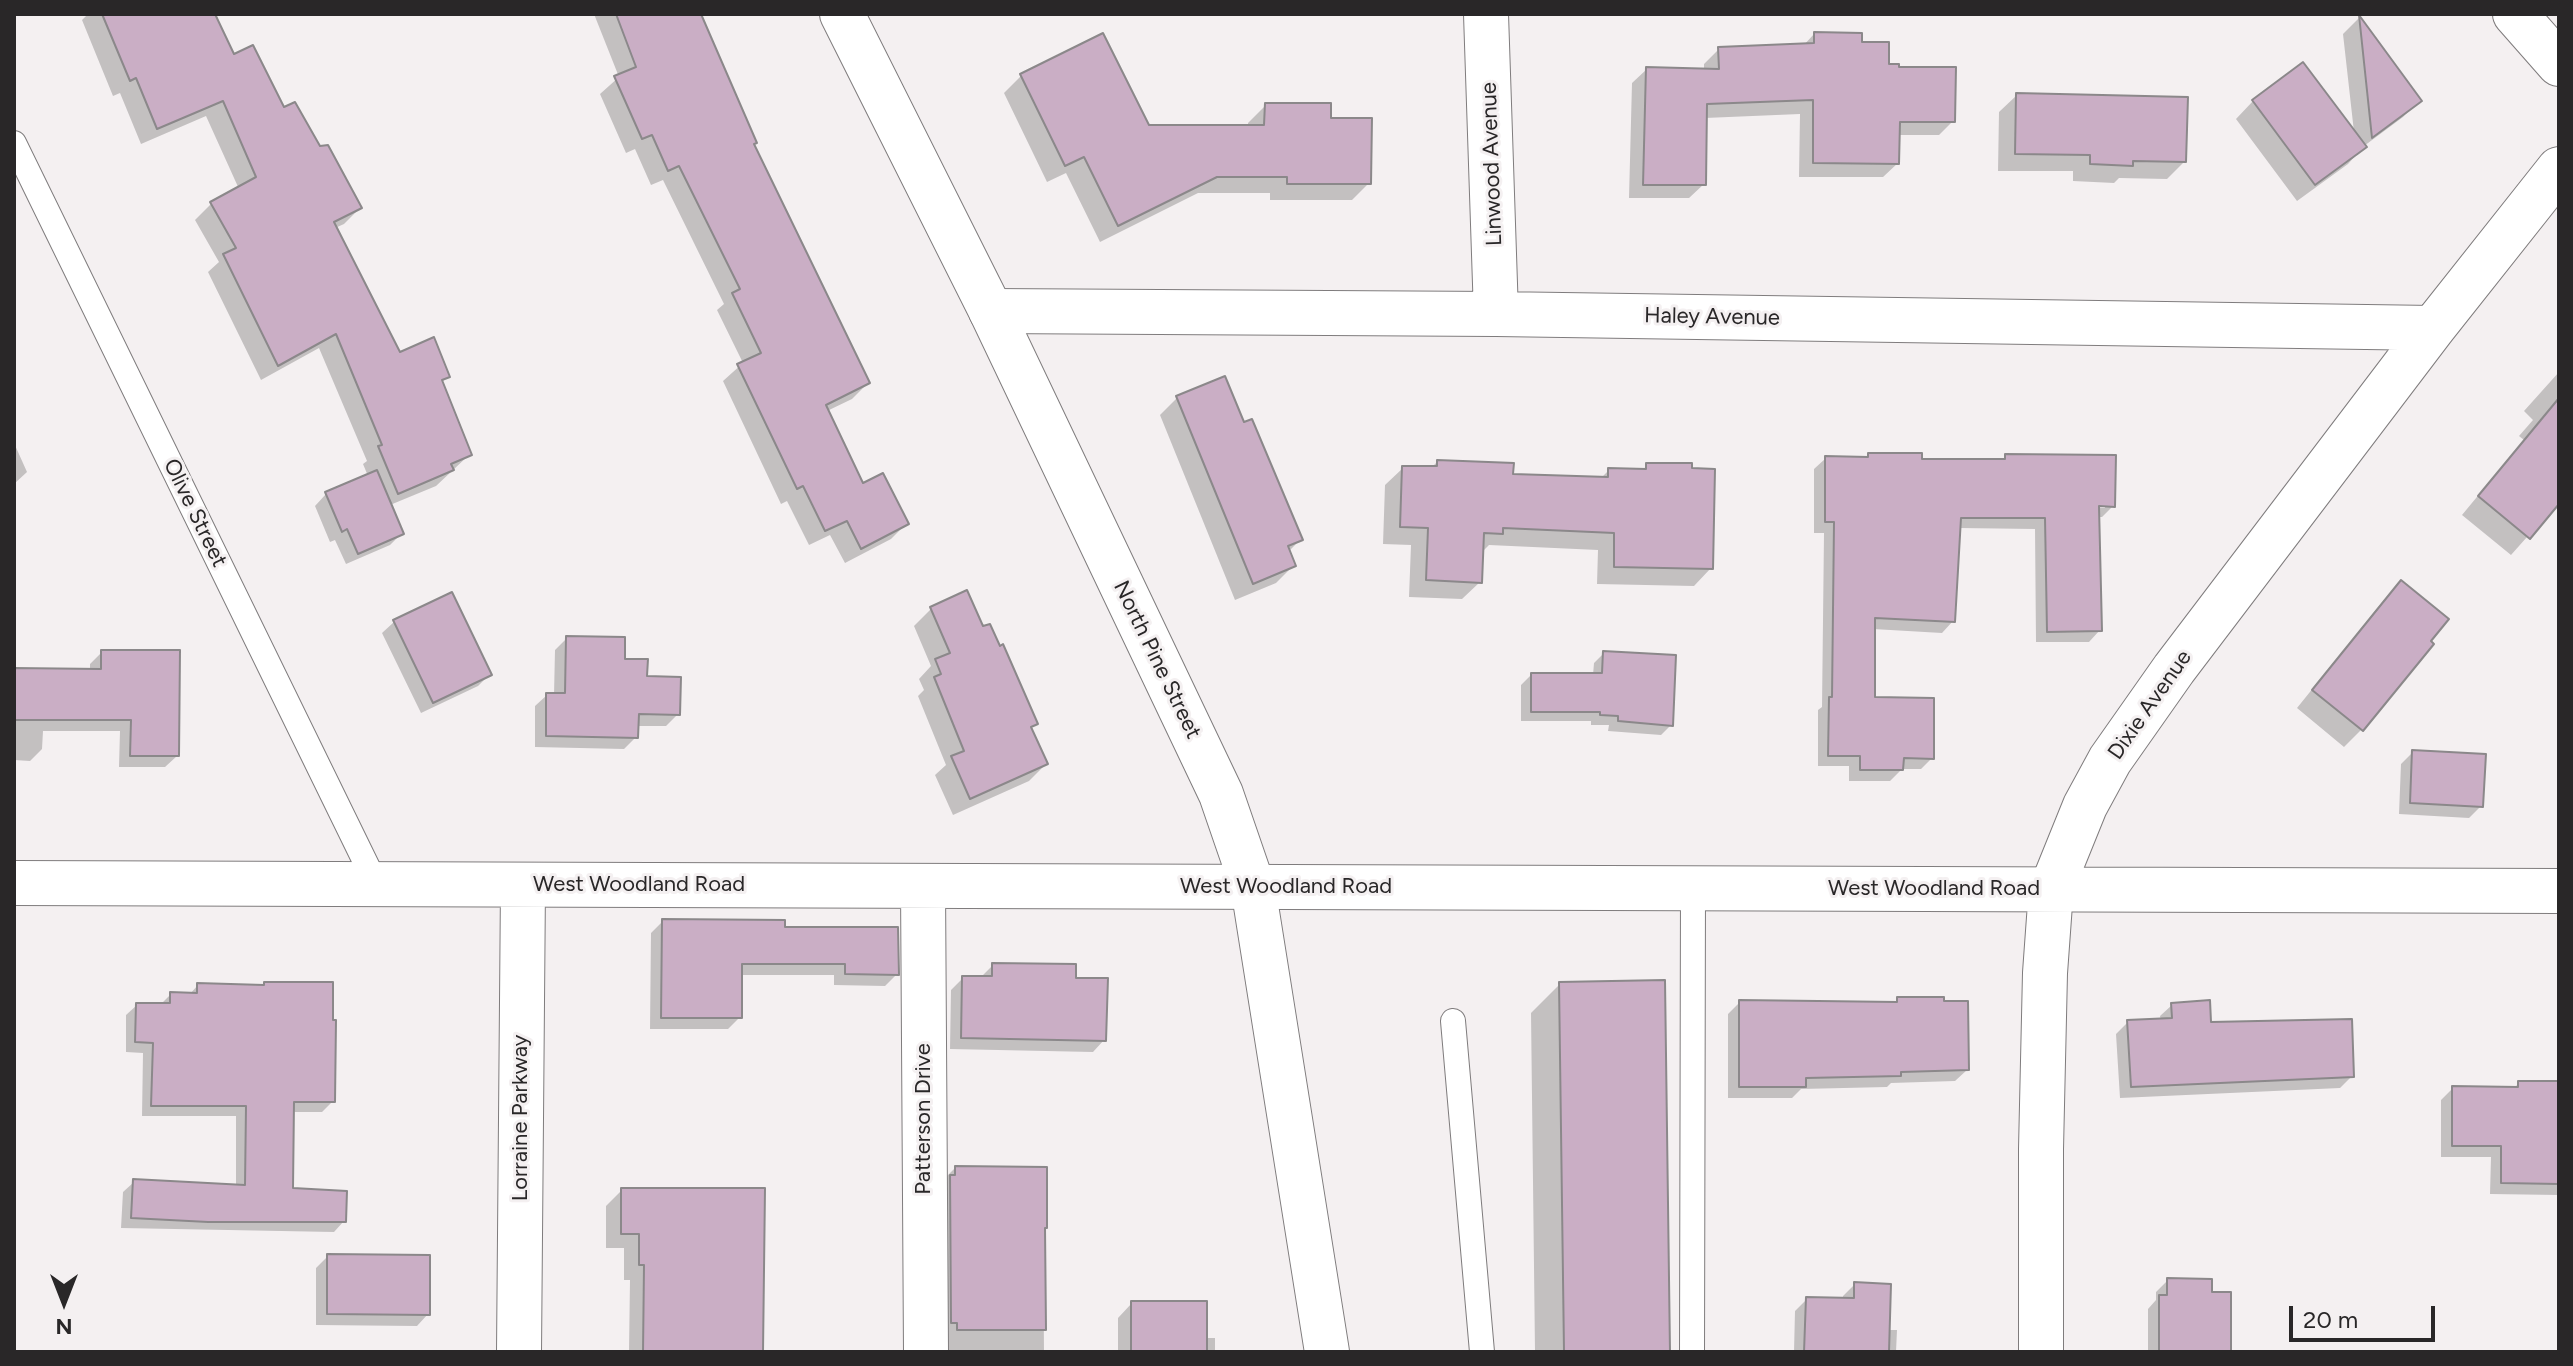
<!DOCTYPE html>
<style>
body{margin:0}
#map{position:relative;width:2573px;height:1366px;overflow:hidden;background:#f4f0f1;font-family:Figtree,sans-serif}
canvas{display:block}
.frame{position:absolute;inset:0;border:16px solid #292728;pointer-events:none}
.north{position:absolute;left:24px;top:1262px;width:80px;height:80px;-webkit-text-stroke:6px #f4f0f1;paint-order:stroke;rotate:180deg;font-size:22px;font-weight:700;line-height:32px;text-align:center;color:#292728}
.north::after{content:'';display:block;margin:auto;width:28px;height:36px;background:#292728;clip-path:polygon(50% 0,100% 100%,50% 72%,0 100%)}
.scale{position:absolute;left:2289px;top:1306px;width:146px;height:36px;box-sizing:border-box;border:4px solid #292728;border-top:0;padding-left:10px;font-size:24px;line-height:28px;white-space:nowrap;color:#292728;-webkit-text-stroke:6px #f4f0f1;paint-order:stroke}
</style>
<div id="map">
<canvas width="2573" height="1366"></canvas>
<div class="frame"></div>
<div class="north">N</div>
<div class="scale">20 m</div>
</div>
<script>
const g = document.querySelector('canvas').getContext('2d');
g.lineJoin = 'round';
function fill(path, color) {
  g.fillStyle = color;
  g.fill(path, 'evenodd');
}
function shape(rows) {
  const path = new Path2D();
  for (const r of rows) {
    path.moveTo(r[0], r[1]);
    for (let i = 2; i < r.length; i += 2) path.lineTo(r[i], r[i + 1]);
  }
  return path;
}
function trace(path, color, width, dash) {
  g.strokeStyle = color;
  g.lineWidth = width;
  g.lineCap = dash ? 'butt' : 'round';
  g.setLineDash(dash || []);
  g.stroke(path);
}
function drawText(font, color, halo, rows, align = 'center') {
  g.font = font + ' Figtree,sans-serif';
  g.lineWidth = 6;
  g.setLineDash([]);
  g.textBaseline = 'middle';
  g.strokeStyle = halo;
  g.fillStyle = color;
  for (const [text, x, y, turn = 0] of rows) {
    g.save();
    g.translate(x, y);
    g.rotate((+turn || 0) * Math.PI / 180);
    g.textAlign = isNaN(turn) ? turn : align;
    if (halo) g.strokeText(text, 0, 0);
    g.fillText(text, 0, 0);
    g.restore();
  }
}
const shadow = shape([
 [88,14,212,14,233,56,319,148,360,208,344,224,335,228,399,354,448,376,441,383,469,455,436,486,390,505,402,533,390,545,346,564,335,540,330,542,315,506,326,494,368,476,363,464,367,461,319,348,261,380,208,272,219,262,195,220,211,204,239,189,206,116,141,144,120,93,113,96,82,20],
 [594,14,683,14,752,145,868,383,852,399,827,411,862,486,907,523,891,539,845,563,830,535,809,545,787,501,781,504,723,381,743,363,717,310,724,304,663,180,651,185,635,149,626,153,600,94,619,77],
 [2359,18,2419,100,2403,117,2364,146,2348,164,2297,201,2236,119,2253,101,2354,132,2343,34],
 [1814,34,1860,44,1953,121,1939,135,1898,135,1898,163,1883,177,1799,177,1800,114,1705,118,1704,184,1689,198,1629,198,1632,83,1647,69,1704,70,1704,64,1719,49,1803,46],
 [1021,76,1148,127,1248,127,1248,123,1266,105,1329,120,1369,183,1352,200,1270,200,1270,193,1198,193,1100,242,1066,173,1047,182,1004,93],
 [2017,95,2185,161,2167,179,2119,178,2114,183,2073,181,2073,171,1998,171,1999,112],
 [2559,372,2559,501,2511,555,2462,515,2524,440,2519,436,2533,420,2524,411],
 [1177,398,1300,540,1288,552,1294,565,1276,583,1235,600,1160,415],
 [14,443,27,472,14,484],
 [1869,455,1920,461,2001,461,2006,456,2113,506,2102,517,2097,517,2100,630,2089,642,2036,642,2035,529,1959,528,1953,621,1942,633,1873,629,1873,699,1932,758,1921,769,1902,769,1890,781,1849,781,1849,766,1818,766,1818,710,1822,707,1824,533,1814,533,1814,469,1826,458,1865,459],
 [2105,504,2105,508,2089,508],
 [1437,462,1511,476,1600,479,1609,470,1642,471,1647,465,1711,568,1694,586,1597,584,1598,550,1489,545,1483,551,1480,582,1462,599,1409,597,1411,545,1383,544,1385,485,1403,468,1431,468],
 [2401,583,2431,644,2361,730,2344,747,2297,708,2384,600],
 [931,609,982,629,1035,724,1030,729,1046,764,1029,781,953,815,935,775,946,765,918,696,924,690,919,679,931,666,914,626],
 [394,622,490,674,478,686,421,713,382,633],
 [567,638,623,661,645,678,678,714,666,726,637,726,636,737,624,749,535,747,535,706,547,695,554,695,555,650],
 [102,652,177,756,165,767,119,767,120,731,43,731,42,749,30,761,14,760,14,670,90,671,90,664],
 [1604,653,1671,725,1661,735,1608,731,1609,725,1591,725,1591,721,1521,721,1521,685,1531,675,1593,675,1594,663],
 [2413,752,2481,806,2469,818,2399,814,2401,764],
 [663,921,783,929,897,974,885,986,834,985,834,975,740,975,740,1017,728,1029,650,1029,651,933],
 [993,965,1074,980,1104,1040,1093,1052,950,1049,951,990,963,978,980,978],
 [14,976,16,976,14,1106],
 [331,984,333,1101,322,1112,292,1112,291,1190,344,1221,334,1232,121,1228,123,1192,134,1182,236,1187,236,1116,142,1116,143,1053,126,1052,126,1015,137,1005,160,1005,171,994,189,995,198,985],
 [1560,984,1668,1352,1535,1352,1531,1013],
 [1898,999,1967,1070,1955,1081,1891,1083,1887,1087,1801,1089,1792,1098,1728,1098,1728,1014,1740,1002,1893,1004],
 [2172,1005,2209,1024,2299,1020,2352,1076,2340,1088,2120,1098,2116,1034,2128,1022,2161,1021,2160,1016],
 [2519,1083,2559,1083,2559,1195,2490,1194,2491,1157,2441,1157,2441,1100,2453,1088,2513,1089],
 [955,1168,1043,1230,1044,1352,938,1352,941,1182],
 [622,1190,761,1352,629,1352,630,1280,624,1280,624,1248,606,1248,606,1206],
 [328,1256,428,1314,417,1326,316,1325,316,1268],
 [2168,1280,2210,1294,2229,1294,2229,1352,2148,1352,2148,1309,2156,1300,2156,1292],
 [1855,1284,1888,1330,1897,1330,1896,1352,1794,1352,1795,1311,1807,1299,1843,1300,1843,1296],
 [1132,1303,1205,1338,1215,1338,1215,1352,1118,1352,1118,1318]
]);
const building = shape([
 [102,14,215,14,234,54,253,45,284,107,295,102,320,146,328,145,362,208,334,222,400,352,434,337,450,377,442,380,472,455,451,464,454,470,398,494,378,446,382,445,336,334,278,366,223,254,236,248,210,202,256,177,223,101,157,129,136,78,130,81,102,14],
 [616,14,701,14,757,143,754,144,870,383,826,405,863,483,883,473,909,524,861,549,847,521,825,531,803,486,797,489,737,364,761,353,732,293,740,289,679,166,668,171,652,135,642,139,614,76,636,67,616,14],
 [2359,15,2422,101,2372,138,2359,15],
 [1814,32,1862,33,1862,42,1889,42,1889,64,1899,64,1899,67,1956,67,1955,122,1900,122,1899,164,1813,163,1813,100,1707,104,1706,185,1643,185,1646,67,1719,69,1718,47,1814,43,1814,32],
 [1103,33,1149,125,1264,125,1265,103,1331,103,1331,118,1372,118,1371,184,1287,184,1287,177,1217,177,1118,226,1084,157,1065,166,1020,74,1103,33],
 [2303,62,2367,147,2315,185,2252,100,2303,62],
 [2016,93,2188,97,2186,162,2133,161,2133,166,2090,164,2090,155,2015,154,2016,93],
 [1225,376,1244,422,1252,419,1303,540,1288,546,1296,566,1253,584,1176,396,1225,376],
 [2559,398,2559,504,2530,539,2478,496,2559,398],
 [1868,453,1922,453,1922,459,2005,459,2005,454,2116,455,2115,507,2099,506,2102,631,2047,632,2045,518,1961,518,1955,622,1875,618,1875,697,1934,698,1934,759,1904,758,1903,770,1860,770,1860,756,1828,756,1829,697,1832,697,1834,522,1825,522,1825,456,1868,457,1868,453],
 [1437,460,1514,463,1513,474,1608,477,1608,468,1646,469,1646,463,1692,463,1692,468,1715,469,1713,569,1614,567,1614,533,1503,528,1503,534,1484,533,1482,583,1426,580,1428,528,1400,527,1402,466,1437,466,1437,460],
 [377,470,404,534,358,554,347,529,342,532,325,492,377,470],
 [2401,580,2449,619,2431,641,2434,644,2363,731,2312,690,2401,580],
 [967,590,983,626,990,624,1000,646,1003,644,1038,724,1031,727,1048,764,970,799,951,756,964,751,934,677,941,674,935,659,950,653,930,607,967,590],
 [452,592,492,675,433,703,393,620,452,592],
 [566,636,625,637,625,659,648,659,647,676,681,677,680,715,639,714,638,738,546,736,546,693,565,693,566,636],
 [101,650,180,650,179,756,130,756,131,720,14,720,14,668,101,669,101,650],
 [1603,651,1676,655,1673,726,1618,721,1618,716,1600,715,1600,712,1531,712,1531,673,1602,673,1603,651],
 [2412,750,2486,754,2483,807,2410,803,2412,750],
 [662,919,785,920,785,927,898,927,899,975,845,974,845,964,742,964,742,1018,661,1018,662,919],
 [992,963,1076,964,1076,978,1108,978,1106,1041,961,1038,962,976,992,976,992,963],
 [1665,980,1670,1352,1564,1352,1559,982,1665,980],
 [264,982,333,982,333,1020,336,1020,335,1102,294,1102,293,1188,347,1191,346,1222,208,1222,131,1218,133,1179,245,1185,246,1106,151,1106,153,1043,135,1042,136,1003,170,1003,170,992,197,993,197,983,264,985,264,982],
 [1897,997,1944,997,1944,1001,1968,1001,1969,1070,1901,1072,1901,1076,1806,1078,1806,1087,1739,1087,1739,1000,1897,1002,1897,997],
 [2210,1000,2211,1022,2352,1019,2354,1077,2131,1087,2127,1020,2172,1018,2171,1003,2210,1000],
 [2518,1081,2559,1081,2559,1184,2501,1183,2501,1146,2452,1146,2452,1086,2518,1087,2518,1081],
 [955,1166,1047,1167,1047,1228,1045,1228,1046,1330,957,1330,957,1323,951,1323,950,1175,955,1175,955,1166],
 [621,1188,765,1188,763,1352,643,1352,644,1265,639,1265,639,1234,621,1234,621,1188],
 [327,1254,430,1255,430,1315,327,1314,327,1254],
 [2167,1278,2212,1279,2212,1292,2231,1292,2231,1352,2159,1351,2159,1295,2167,1295,2167,1278],
 [1854,1282,1891,1284,1889,1352,1804,1352,1806,1297,1854,1298,1854,1282],
 [1131,1301,1207,1301,1207,1352,1131,1352,1131,1301]
]);
const lane = shape([
 [14,143,376,884],
 [1453,1021,1482,1352],
 [1692,1352,1693,889]
]);
const street = shape([
 [1486,14,1496,314],
 [991,311,1496,314,2433,328],
 [14,883,2559,891],
 [923,886,926,1352],
 [519,1352,523,885],
 [2041,1352,2041,1149,2045,973,2051,890,2085,806,2110,760,2174,669,2433,328,2559,169]
]);
const secondary = shape([
 [842,14,991,311,1221,794,1253,887,1327,1352],
 [2515,14,2559,64]
]);
const streetNames = [
 ["Linwood Avenue",1492,164,-92],
 ["Haley Avenue",1712,317,1],
 ["Olive Street",195,513,64],
 ["North Pine Street",1157,660,64],
 ["Dixie Avenue",2150,705,-55],
 ["West Woodland Road",639,885],
 ["West Woodland Road",1286,887],
 ["West Woodland Road",1934,889],
 ["Lorraine Parkway",521,1118,-90],
 ["Patterson Drive",924,1119,-90]
];
fill(shadow, '#0003');
fill(building, '#caaec5');
trace(building, '#8b888a', 2);
trace(lane, '#7f7c7d', 26);
trace(street, '#7f7c7d', 46);
trace(secondary, '#7f7c7d', 46);
trace(lane, '#fff', 24);
trace(street, '#fff', 44);
trace(secondary, '#fff', 44);
drawText('22px', '#292728', '#f4f0f1', streetNames);
</script>
